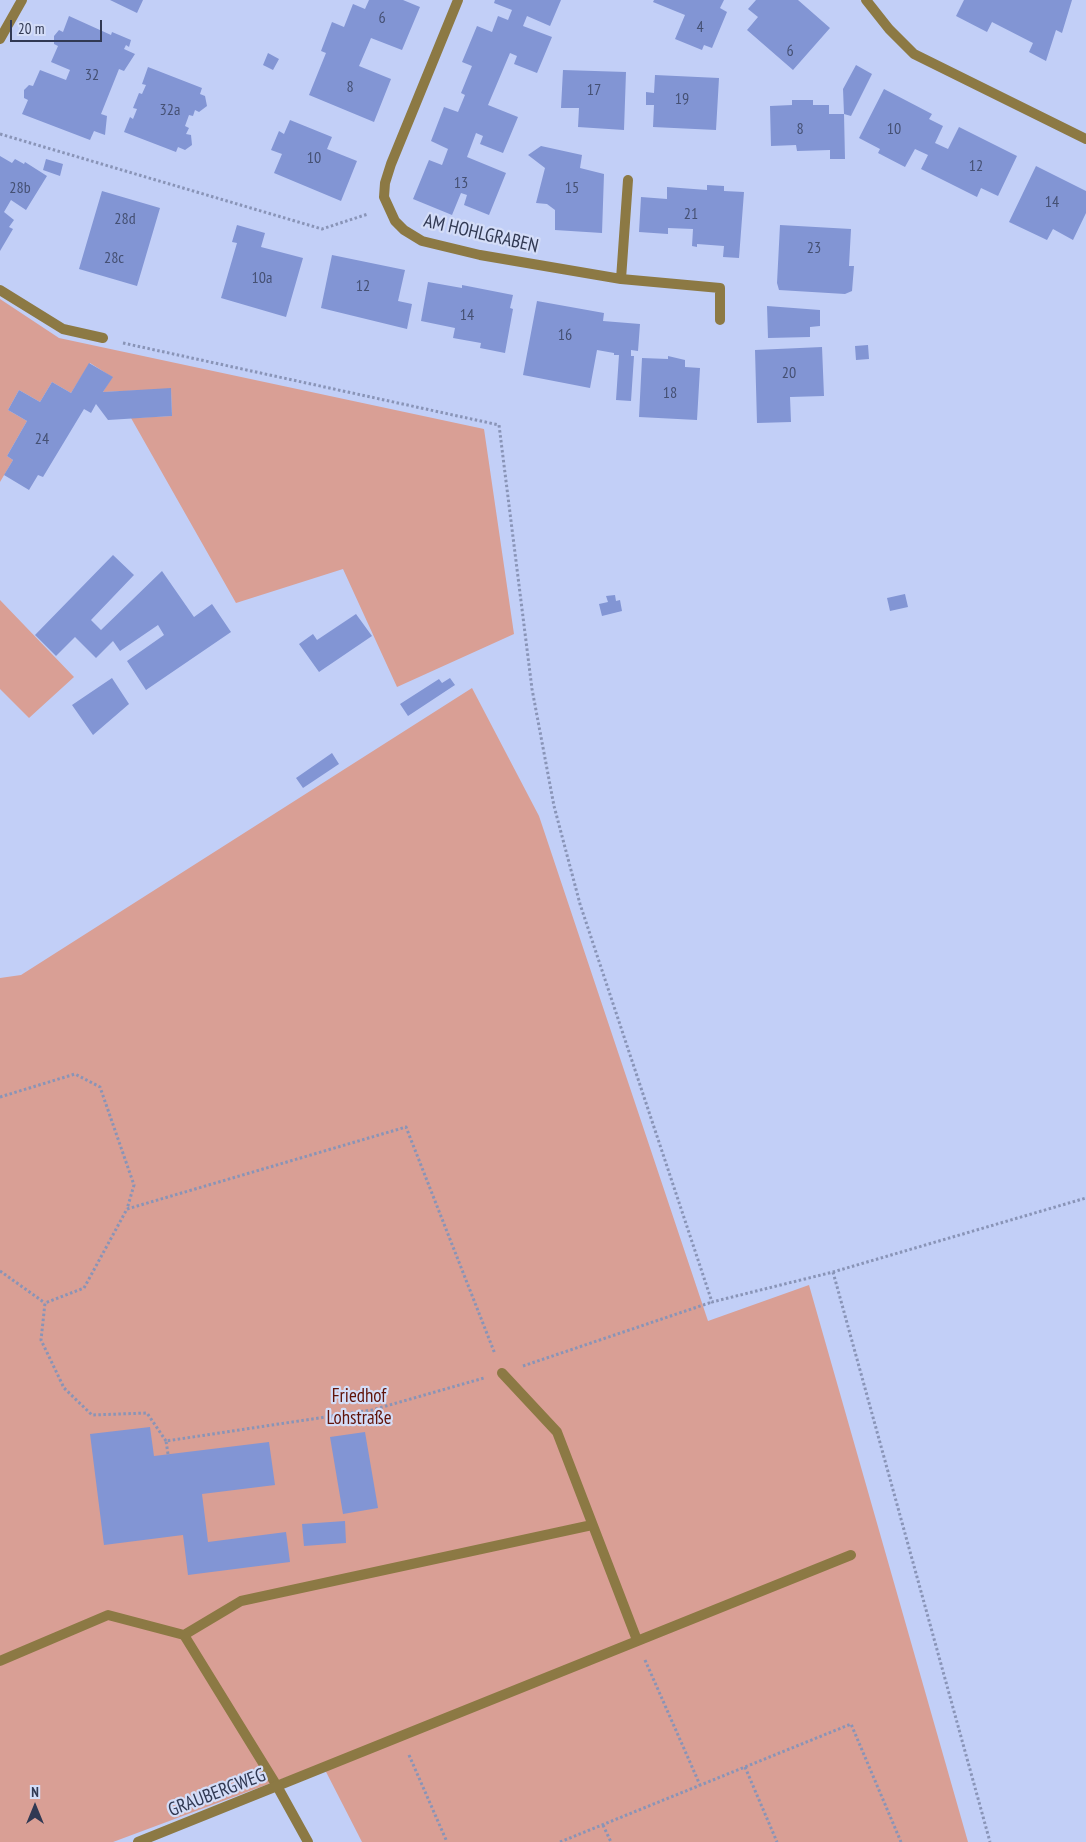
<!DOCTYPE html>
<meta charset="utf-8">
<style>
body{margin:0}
#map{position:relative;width:1086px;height:1842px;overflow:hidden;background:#c2cff7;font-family:"PT Sans Narrow",sans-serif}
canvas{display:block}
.north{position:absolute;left:10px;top:1782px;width:50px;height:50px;-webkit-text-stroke:4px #d4ddf8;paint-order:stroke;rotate:0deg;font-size:14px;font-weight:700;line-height:20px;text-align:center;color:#313953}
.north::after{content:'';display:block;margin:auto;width:18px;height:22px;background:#313953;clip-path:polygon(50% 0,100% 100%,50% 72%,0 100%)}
.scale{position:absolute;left:10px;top:20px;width:92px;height:22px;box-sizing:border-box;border:2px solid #313953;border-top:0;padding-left:6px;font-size:15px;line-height:18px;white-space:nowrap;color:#313953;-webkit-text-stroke:4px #d4ddf8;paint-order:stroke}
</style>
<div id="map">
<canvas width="1086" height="1842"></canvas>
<div class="north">N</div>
<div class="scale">20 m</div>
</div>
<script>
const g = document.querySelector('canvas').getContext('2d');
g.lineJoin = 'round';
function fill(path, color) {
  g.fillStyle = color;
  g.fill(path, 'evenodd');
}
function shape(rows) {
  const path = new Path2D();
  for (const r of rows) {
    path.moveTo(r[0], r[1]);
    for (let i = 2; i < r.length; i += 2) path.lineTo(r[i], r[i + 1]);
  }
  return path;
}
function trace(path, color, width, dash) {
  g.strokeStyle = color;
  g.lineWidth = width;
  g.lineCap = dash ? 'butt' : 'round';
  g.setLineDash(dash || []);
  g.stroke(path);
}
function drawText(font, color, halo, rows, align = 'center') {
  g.font = font + ' "PT Sans Narrow",sans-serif';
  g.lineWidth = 4.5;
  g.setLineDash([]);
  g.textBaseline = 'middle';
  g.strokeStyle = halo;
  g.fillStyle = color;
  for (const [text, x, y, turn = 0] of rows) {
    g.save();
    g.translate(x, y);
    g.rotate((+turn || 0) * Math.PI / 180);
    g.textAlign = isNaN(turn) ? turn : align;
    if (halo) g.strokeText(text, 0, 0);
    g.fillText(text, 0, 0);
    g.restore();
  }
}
const green = shape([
 [0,299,59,338,484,429,514,634,397,687,343,569,236,603,131,418,172,416,171,389,103,392,112,377,90,363,71,393,52,382,40,402,19,390,8,410,27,421,7,456,13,460,0,482],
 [0,600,74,677,29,718,0,689],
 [472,688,539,816,708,1321,809,1285,968,1842,362,1842,322,1764,113,1842,0,1842,0,978,21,975]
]);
const building = shape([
 [110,0,143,0,137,13],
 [369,0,403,0,420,7,402,50,371,38,359,66,391,79,374,122,309,95,326,53,321,51,332,22,344,27,353,4,365,9],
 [495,0,561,0,550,26,527,16,523,26,552,37,537,73,514,64,517,56,510,53,488,105,518,117,503,153,480,144,483,136,476,133,467,157,506,173,489,215,464,205,467,195,461,193,452,215,413,199,429,160,442,165,448,149,431,141,444,107,458,112,465,95,461,93,472,66,462,62,477,26,492,32,498,16,508,20,512,10,494,3],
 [654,0,724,0,720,8,727,12,712,48,704,45,702,50,675,39,685,15,653,2],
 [756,0,798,0,830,28,793,70,747,30,758,17,748,9],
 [964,0,1072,0,1062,33,1056,30,1046,61,1029,52,1033,43,992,22,987,32,956,16],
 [69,16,111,35,112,32,131,40,129,47,126,45,124,49,135,54,124,71,119,69,101,114,107,116,105,135,94,131,90,140,22,114,28,100,24,98,24,90,29,85,33,86,40,70,66,80,70,70,51,62,58,46,54,44,54,36,59,30,63,32],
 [268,53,279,59,273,70,263,65],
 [856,65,872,74,851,116,844,114,843,89],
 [148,67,202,88,200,94,205,96,207,106,199,112,195,110,193,116,189,115,185,126,189,128,186,134,191,135,192,145,185,150,178,147,176,152,124,132,130,117,133,119,137,109,133,108,139,93,142,94,146,85,142,84],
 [563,70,626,72,624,130,578,127,579,108,561,108],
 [655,75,719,78,716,130,653,127,654,105,646,105,646,92,654,93],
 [884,89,932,114,929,119,943,126,935,143,948,149,959,127,1017,156,998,196,981,188,977,197,921,169,928,155,915,149,905,167,878,153,880,149,859,138],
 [792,100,813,100,813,105,829,105,829,114,844,114,845,159,830,159,830,150,797,151,796,145,771,146,770,106,792,105],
 [290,120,332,137,327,149,357,161,341,201,274,173,282,154,271,150,279,131,284,134],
 [541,146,582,155,580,168,604,174,602,233,555,230,555,210,547,204,536,203,545,168,528,155],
 [0,156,12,163,15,159,24,164,25,162,47,176,26,210,11,200,4,212,14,220,9,227,13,229,0,251],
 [46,159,63,164,60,176,43,170],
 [1036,166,1086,191,1086,213,1073,240,1053,229,1047,240,1009,222],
 [707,185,724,186,724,191,744,192,739,258,723,257,724,246,697,244,697,247,692,246,693,229,668,228,668,234,639,232,641,197,667,199,667,187,707,190],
 [102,191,160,208,137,286,79,269],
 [237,225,265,233,261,247,303,258,286,317,221,298,237,243,232,242],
 [780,225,851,229,849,266,854,266,852,291,845,294,779,290,777,283],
 [332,255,405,270,398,301,412,304,407,329,321,308],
 [428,282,462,288,462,285,513,295,510,308,513,309,505,353,480,348,481,343,453,338,455,328,421,321],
 [537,301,604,313,603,321,640,324,638,351,631,350,631,356,634,356,631,401,616,400,619,355,614,355,614,353,597,350,590,388,523,375],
 [767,306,820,310,820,326,810,327,810,337,768,338],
 [868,345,869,359,856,360,855,346],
 [822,347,824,396,790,397,791,422,757,423,755,350],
 [668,356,685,360,685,367,700,368,697,420,639,417,642,358,668,359],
 [89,363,113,377,103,392,171,388,172,416,108,420,96,404,91,413,84,409,43,477,38,475,29,490,4,475,13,460,7,456,27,421,8,410,19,390,40,402,52,382,71,393],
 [113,555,134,575,91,620,101,630,162,571,194,617,212,604,231,632,146,690,127,661,164,635,158,625,120,651,113,641,96,658,75,637,56,656,35,635],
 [905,594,908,607,890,611,887,598],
 [615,595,616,601,620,600,622,611,602,616,599,604,608,602,606,596],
 [356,614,372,636,319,672,299,644,313,634,317,640],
 [112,678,129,704,93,735,72,705],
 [450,678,455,685,408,716,400,704,439,679,442,683],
 [332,753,339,764,303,788,296,778],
 [150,1427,154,1456,269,1442,275,1485,202,1494,208,1542,286,1532,290,1562,188,1575,183,1535,104,1545,90,1434],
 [365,1432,378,1508,343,1514,330,1437],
 [345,1521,346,1543,304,1546,302,1524]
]);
const path = shape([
 [0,134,322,229,368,214],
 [123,343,499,425,532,689,554,806,580,904,712,1302,833,1272,1086,1198],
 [0,1097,75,1074,100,1087,134,1185,127,1209],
 [0,1271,45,1303],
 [833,1272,990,1842],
 [523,1366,712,1302],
 [166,1441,147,1413,92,1415,64,1388,41,1340,45,1303,84,1288,127,1209,406,1127,495,1354],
 [168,1454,166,1441,372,1410,484,1378],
 [645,1660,700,1785],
 [409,1755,447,1842],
 [745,1767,777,1842],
 [603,1825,611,1842],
 [560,1842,851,1724,901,1842]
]);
const service = shape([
 [0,290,63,329,103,338],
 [502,1373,557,1432,637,1640],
 [184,1635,241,1601,592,1525],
 [0,1661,108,1615,184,1635,277,1786,851,1555]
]);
const minor = shape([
 [458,0,391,164,385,183,384,197,395,221,404,230,422,241,480,255,621,279,720,288,720,320],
 [866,0,889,29,914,54,1086,139],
 [0,39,22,0],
 [621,279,628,180],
 [138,1842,277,1786,308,1842]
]);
const numberNames = [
 ["6",382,18],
 ["4",700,27],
 ["6",790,51],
 ["32",92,75],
 ["8",350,87],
 ["17",594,90],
 ["19",682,99],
 ["32a",170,110],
 ["8",800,129],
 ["10",894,129],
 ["10",314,158],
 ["12",976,166],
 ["13",461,183],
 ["28b",20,188],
 ["15",572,188],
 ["14",1052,202],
 ["21",691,214],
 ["28d",125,219],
 ["23",814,248],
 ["28c",114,258],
 ["10a",262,278],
 ["12",363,286],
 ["14",467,315],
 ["16",565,335],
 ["20",789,373],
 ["18",670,393],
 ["24",42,439]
];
const streetNames = [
 ["AM HOHLGRABEN",481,234,13],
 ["GRAUBERGWEG",217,1793,-21]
];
const parkNames = [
 ["Friedhof",359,1397],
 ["Lohstraße",359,1419]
];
fill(green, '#d99f95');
fill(building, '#8295d4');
trace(path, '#8994b7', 3, [2.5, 2.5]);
trace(service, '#8c7944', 10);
trace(minor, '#8c7944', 10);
drawText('16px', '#455073', null, numberNames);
drawText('19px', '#313953', '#d4ddf8', streetNames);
drawText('19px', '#61140a', '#d4ddf8', parkNames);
</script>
